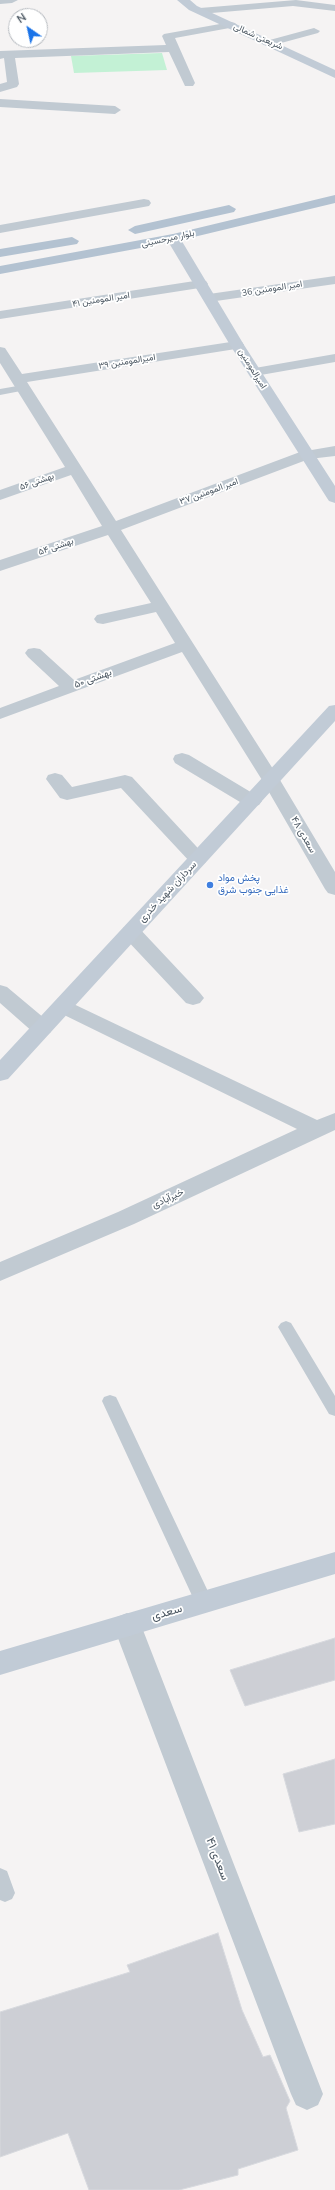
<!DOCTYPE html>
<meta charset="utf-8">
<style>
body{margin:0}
#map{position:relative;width:335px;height:2190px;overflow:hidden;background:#f5f3f3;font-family:"Nunito Sans",sans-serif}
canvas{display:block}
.north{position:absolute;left:8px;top:8px;width:40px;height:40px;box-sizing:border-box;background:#fff;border:1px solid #b7bbc0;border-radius:50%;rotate:326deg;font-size:11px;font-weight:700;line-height:16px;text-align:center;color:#4a5661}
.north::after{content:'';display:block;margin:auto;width:14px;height:18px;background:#1a73e8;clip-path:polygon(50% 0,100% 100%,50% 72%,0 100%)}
</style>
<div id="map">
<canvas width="335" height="2190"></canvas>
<div class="north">N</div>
</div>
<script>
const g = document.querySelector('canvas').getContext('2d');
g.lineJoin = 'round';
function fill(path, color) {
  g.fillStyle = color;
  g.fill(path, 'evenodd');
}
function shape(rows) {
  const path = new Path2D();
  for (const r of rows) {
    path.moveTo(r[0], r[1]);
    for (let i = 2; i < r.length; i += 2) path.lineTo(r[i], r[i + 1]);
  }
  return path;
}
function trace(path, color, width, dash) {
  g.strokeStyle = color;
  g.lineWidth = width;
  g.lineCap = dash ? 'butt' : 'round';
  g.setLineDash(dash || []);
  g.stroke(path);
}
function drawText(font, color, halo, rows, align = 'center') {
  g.font = font + ' "Nunito Sans",Vazirmatn,sans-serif';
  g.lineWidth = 3.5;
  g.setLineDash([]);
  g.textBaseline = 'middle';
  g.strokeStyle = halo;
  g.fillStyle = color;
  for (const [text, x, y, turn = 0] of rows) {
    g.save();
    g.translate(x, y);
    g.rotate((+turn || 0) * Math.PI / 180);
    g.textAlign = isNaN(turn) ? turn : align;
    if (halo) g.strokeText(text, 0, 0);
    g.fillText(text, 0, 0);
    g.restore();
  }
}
const green = shape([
 [162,53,167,70,74,73,71,56]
]);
const building = shape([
 [335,1638,335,1680,245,1706,230,1670,335,1638],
 [335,1759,335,1824,299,1832,283,1774,335,1759],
 [218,1933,242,2010,263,2057,270,2055,290,2101,286,2108,298,2150,238,2169,238,2175,179,2190,89,2190,68,2133,0,2157,0,2012,130,1972,127,1965,218,1933]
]);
const lane = shape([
 [23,385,26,386,26,390,0,395,0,389,23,385],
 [286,1321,291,1323,335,1396,335,1416,329,1414,278,1327,281,1323,286,1321],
 [110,1395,116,1397,118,1401,213,1602,210,1607,204,1609,198,1607,195,1602,102,1401,104,1397,110,1395],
 [0,1868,7,1871,15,1893,12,1899,5,1902,0,1900,0,1868]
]);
const street = shape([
 [0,0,18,0,12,3,0,4,0,0],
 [296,0,335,5,335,11,293,6,200,14,194,11,200,8,296,0],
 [231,22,235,23,237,25,235,27,175,38,195,83,193,86,185,86,169,52,15,58,19,84,17,87,0,92,0,84,7,82,4,58,0,59,0,51,166,45,162,36,164,34,231,22],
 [314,28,320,31,318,33,270,46,264,43,266,41,314,28],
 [0,99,115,106,121,110,115,114,0,107,0,99],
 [144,199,149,200,151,203,149,206,0,233,0,225,144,199],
 [335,276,335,284,209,302,202,298,209,294,335,276],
 [201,280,206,281,208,284,206,287,0,319,0,311,201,280],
 [237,341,242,342,244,345,242,348,27,382,116,521,300,452,335,446,335,456,309,459,121,530,280,780,335,872,335,895,328,893,325,889,262,780,182,652,0,719,0,708,59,686,28,657,25,653,28,649,34,648,40,649,74,680,175,643,156,612,103,624,97,623,94,619,97,615,151,603,108,535,0,571,0,560,102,526,71,475,0,500,0,490,65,467,0,363,0,347,5,348,22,374,237,341],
 [335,354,335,362,255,376,250,375,248,372,250,369,255,368,335,354],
 [182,753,189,755,259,797,262,801,259,805,252,807,245,805,175,763,173,759,175,755,182,753],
 [55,773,62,775,72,787,125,775,132,777,208,859,205,863,198,865,191,863,121,788,67,800,60,798,46,779,48,775,55,773],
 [131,926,138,927,200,993,204,998,200,1003,193,1005,186,1003,124,937,121,932,124,927,131,926],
 [0,985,7,987,50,1023,53,1028,50,1033,42,1035,34,1033,0,1003,0,985],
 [63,999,317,1120,335,1113,335,1130,134,1224,0,1281,0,1262,118,1212,297,1129,56,1011,52,1006,56,1001,63,999],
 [127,1613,137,1617,141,1625,323,2094,318,2105,307,2110,296,2105,291,2094,113,1625,117,1617,127,1613]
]);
const secondary = shape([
 [177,0,190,0,197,6,335,70,335,78,189,10,177,0],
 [173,234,180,238,244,345,335,486,335,503,329,501,327,498,230,345,166,238,173,234],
 [335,705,335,721,8,1079,0,1081,0,1060,329,706,335,705],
 [335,1552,335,1574,0,1675,0,1651,335,1552]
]);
const primary = shape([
 [335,195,335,203,173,242,0,274,0,266,173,234,335,195],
 [229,205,236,209,234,212,135,234,128,230,135,226,229,205],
 [72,237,79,241,77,244,0,257,0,249,72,237]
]);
const markers = [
 [210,885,4,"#3f7fe0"]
];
const farStreetnames = [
 ["شریعتی شمالی",258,37,24],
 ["بلوار میرحسینی",168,239,-12],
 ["امیر المومنین 36",272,289,-9],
 ["امیر المومنین ۴۱",101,300,-9],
 ["امیرالمومنین ۳۹",127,362,-9],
 ["امیرالمومنین",252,369,58],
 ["بهشتی ۵۶",37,482,-19],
 ["امیر المومنین ۳۷",209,492,-20],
 ["بهشتی ۵۴",56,547,-19]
];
const streetNames = [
 ["بهشتی ۵۰",93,679,-20],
 ["سعدی ۴۸",303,835,60],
 ["سرداران شهید خدری",168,892,-47],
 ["خیرآبادی",168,1199,-25]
];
const shopNames = [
 ["پخش مواد",218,879],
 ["غذایی جنوب شرق",218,891]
];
const nearStreetnames = [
 ["سعدی",167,1613,-16],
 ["سعدی ۴۱",217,1859,69]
];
fill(green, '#c3f1d5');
fill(building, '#cdcfd5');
trace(building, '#d7d9de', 1);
fill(lane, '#c1cad2');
fill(street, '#c1cad2');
fill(secondary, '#c1cbd6');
fill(primary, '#b3c2d1');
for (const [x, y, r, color] of markers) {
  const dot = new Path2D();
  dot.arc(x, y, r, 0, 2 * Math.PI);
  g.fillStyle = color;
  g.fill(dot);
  trace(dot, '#fff', 1.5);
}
drawText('9px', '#4a5661', '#fff', farStreetnames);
drawText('10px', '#4a5661', '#fff', streetNames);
drawText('10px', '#366cbe', '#fff', shopNames, 'left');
drawText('12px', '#4a5661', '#fff', nearStreetnames);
</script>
